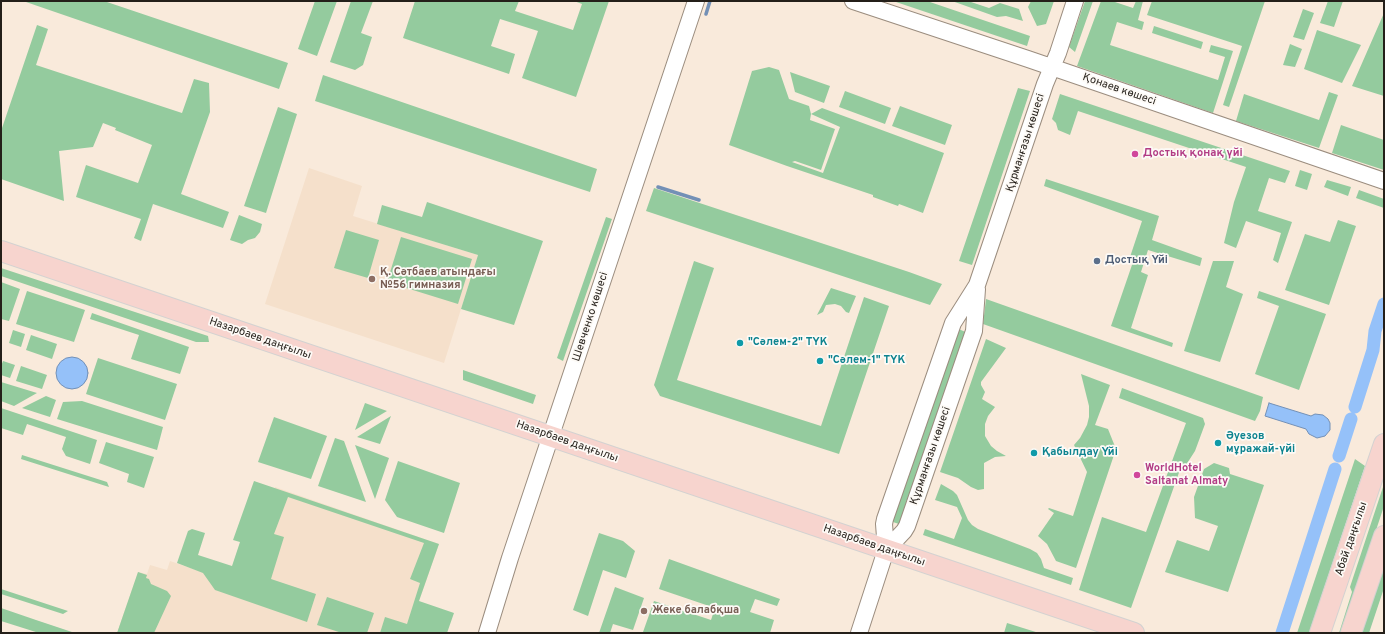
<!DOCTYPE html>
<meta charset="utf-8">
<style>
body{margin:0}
#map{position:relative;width:1385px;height:634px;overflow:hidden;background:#f9eadb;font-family:Overpass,sans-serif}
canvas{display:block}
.frame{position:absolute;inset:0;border:2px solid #241f19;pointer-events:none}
</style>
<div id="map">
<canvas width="1385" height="634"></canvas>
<div class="frame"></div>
</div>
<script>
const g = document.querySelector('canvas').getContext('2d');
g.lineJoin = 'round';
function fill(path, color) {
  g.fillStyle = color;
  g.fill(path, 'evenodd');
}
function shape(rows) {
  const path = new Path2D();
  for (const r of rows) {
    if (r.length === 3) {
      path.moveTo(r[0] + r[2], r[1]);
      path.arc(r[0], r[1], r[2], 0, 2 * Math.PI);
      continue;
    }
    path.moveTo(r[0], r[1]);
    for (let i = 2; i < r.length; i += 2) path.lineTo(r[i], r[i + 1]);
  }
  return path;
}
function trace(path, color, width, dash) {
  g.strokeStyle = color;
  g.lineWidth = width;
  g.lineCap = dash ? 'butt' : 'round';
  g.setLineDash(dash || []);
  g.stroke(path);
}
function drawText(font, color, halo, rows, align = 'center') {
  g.font = font + ' Overpass,sans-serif';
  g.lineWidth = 3.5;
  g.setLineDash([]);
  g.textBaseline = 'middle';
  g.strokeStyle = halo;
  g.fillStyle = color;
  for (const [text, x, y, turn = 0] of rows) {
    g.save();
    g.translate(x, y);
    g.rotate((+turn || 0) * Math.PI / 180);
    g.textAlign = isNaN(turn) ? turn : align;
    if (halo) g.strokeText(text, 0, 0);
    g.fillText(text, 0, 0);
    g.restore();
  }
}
const built = shape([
 [309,168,362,186,353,216,478,255,444,363,265,304],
 [275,487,439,544,408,633,117,633,138,572,147,574,150,565,167,570,170,561,241,585]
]);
const green = shape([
 [27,1,104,1,288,63,279,89,26,2],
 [315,1,337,1,317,56,298,49],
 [351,1,373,1,361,33,372,37,363,65,355,70,330,62],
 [415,1,478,1,482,2,483,1,519,1,515,11,573,30,582,4,574,1,609,1,576,97,522,78,538,31,500,19,491,46,515,54,509,74,403,38],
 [893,1,927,1,1030,36,1027,46],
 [952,1,968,1,989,8,1000,3,1019,9,1023,21,1006,16,997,17],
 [1031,1,1054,1,1046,24,1037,26,1028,7],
 [1085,1,1093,1,1075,52,1069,47],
 [1101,1,1112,1,1133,8,1136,1,1143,1,1138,20,1144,22,1142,30,1117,22,1110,45,1218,80,1225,57,1209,52,1211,45,1233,51,1213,113,1077,66],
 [1152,1,1265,1,1229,107,1223,105,1242,46,1147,15],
 [1328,1,1343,1,1334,27,1320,23],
 [1303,9,1314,13,1304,40,1293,37],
 [1384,13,1384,96,1352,86],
 [37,25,48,29,36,65,182,113,194,79,209,83,210,112,181,194,229,212,223,228,153,204,141,241,134,238,141,219,76,197,86,165,138,183,152,145,115,130,116,128,103,123,93,147,59,151,64,201,1,179,1,131],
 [1154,26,1203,42,1201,49,1152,33],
 [1317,30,1361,45,1342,83,1304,69],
 [1290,44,1302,49,1295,67,1283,65],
 [769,67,779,70,789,99,809,106,811,114,822,108,944,153,923,213,899,204,898,206,873,197,873,195,787,166,729,145,752,71],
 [811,114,840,127,823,173,792,162,795,161,821,170,835,129,810,120],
 [790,72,830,86,824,103,795,92],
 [323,75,597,169,590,192,315,101],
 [1018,88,1030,91,972,265,959,261],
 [845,91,891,108,885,124,839,107],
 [1329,92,1338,95,1319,148,1236,121,1244,94,1319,120],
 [1060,94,1290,171,1285,183,1269,178,1258,211,1292,222,1278,263,1273,260,1281,233,1246,221,1236,248,1224,243,1234,202,1246,167,1078,111,1070,135,1058,130,1056,123,1052,119],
 [900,106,952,125,945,145,892,126],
 [278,107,297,114,266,213,244,206],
 [1341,125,1384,140,1384,170,1332,153],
 [1300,170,1312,174,1307,190,1295,186],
 [1046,179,1159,216,1152,240,1202,258,1200,266,1148,250,1141,272,1148,275,1131,328,1173,343,1172,347,1111,326,1133,262,1129,260,1142,221,1044,186],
 [1327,180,1351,187,1348,196,1324,187],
 [654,188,909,272,942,284,930,305,700,229,646,211],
 [1359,190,1384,199,1384,208,1356,198],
 [427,202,543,241,514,325,461,309,478,255,377,224,382,205,422,217],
 [239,215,262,224,260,232,255,238,248,240,242,244,230,240],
 [606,217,612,219,563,361,557,358],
 [1338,220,1356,226,1329,305,1285,290,1305,234,1330,242],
 [346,230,379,240,368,278,334,268],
 [401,237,472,259,458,304,387,282],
 [694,261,714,268,677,380,821,426,864,297,889,306,839,454,660,396,654,385],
 [1213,261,1234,261,1226,287,1243,294,1220,362,1184,351],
 [1,268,208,336,209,342,196,342,1,276],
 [1,282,20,289,9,321,1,319],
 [831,288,856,296,849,313,846,312,841,306,835,304,826,305,823,312,817,315],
 [27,291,85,310,74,342,16,324],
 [1259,291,1326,314,1299,390,1255,374,1279,306,1257,298],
 [986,299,1263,397,1260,411,1255,421,983,324],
 [92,313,189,347,180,374,131,359,139,335,90,319],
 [956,328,968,333,902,525,890,521],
 [13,330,25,334,21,347,9,343],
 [31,335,57,344,52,359,26,350],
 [986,339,1006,348,981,382,981,385,985,392,982,399,995,407,988,416,985,424,985,436,991,446,997,451,1006,456,995,457,984,463,984,489,978,490,971,487,958,478,940,472],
 [98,358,177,384,165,420,86,394],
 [3,361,15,365,10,378,1,375,1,366],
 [21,366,47,375,42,389,16,381],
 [463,370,536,395,533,404,463,380],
 [1081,374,1110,385,1095,425,1108,429,1116,449,1076,568,1056,561,1047,544,1038,536,1054,513,1048,509,1049,508,1073,516,1087,472,1074,445,1080,438,1087,425,1089,417,1089,406],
 [1,382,37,393,14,406,1,401],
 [1122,388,1203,418,1205,424,1195,451,1186,465,1182,464,1131,608,1079,590,1102,517,1146,532,1186,423,1119,398],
 [46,396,56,400,50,417,22,408],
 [82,401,163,427,157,450,57,419,63,402],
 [365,403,387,411,355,430],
 [1,408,97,440,90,464,66,456,62,449,66,437,27,424,23,435,1,428],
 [391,416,380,444,357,437],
 [274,417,327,436,311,479,258,462],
 [335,438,344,441,366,502,318,486],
 [106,442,154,457,144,488,127,482,129,474,99,463],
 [355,445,389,458,375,499],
 [22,455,107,482,109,487,21,459],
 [1355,459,1365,466,1309,633,1297,633],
 [398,461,460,483,444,533,397,517,385,500],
 [1214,463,1229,468,1230,474,1264,485,1228,592,1165,572,1177,540,1209,551,1218,526,1195,518,1194,497,1204,469],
 [254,481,439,544,419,601,454,613,447,633,380,633,385,617,407,624,420,583,410,579,424,543,288,497,274,534,284,537,271,579,316,594,307,622,215,590,203,573,177,563,188,531,192,529,205,533,198,555,232,566,240,542,233,540],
 [941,484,953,491,957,495,968,520,972,525,978,529,1030,549,1037,553,1041,559,1044,568,1073,578,1071,585,923,535,925,529,954,539,962,518,957,507,935,500],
 [1384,484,1384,506,1342,633,1339,633,1352,592,1350,587],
 [599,533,623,541,635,551,626,578,603,570,588,616,573,610],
 [669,559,780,599,777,606,755,599,750,612,774,620,770,633,643,632,654,601,711,620,715,608,659,589],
 [1384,561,1384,588,1369,633,1359,633],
 [138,572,147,575,146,578,149,579,151,584,167,591,171,596,154,633,117,633],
 [615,587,644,598,633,630,613,624,610,633,599,633],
 [1,589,68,611,63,614,1,594],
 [327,597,374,613,367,633,342,633,317,625],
 [1,608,36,620,75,633,39,633,1,621],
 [1007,623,1039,633,1004,633]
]);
const water = shape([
 [72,373,16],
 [1269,403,1311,416,1315,414,1323,415,1328,419,1330,423,1330,430,1325,436,1317,438,1309,434,1306,429,1265,416,1269,403]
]);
const stream = shape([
 [706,14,710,1],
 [658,187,699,200]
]);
const canal = shape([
 [1355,407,1373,350,1375,331,1384,304],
 [1339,456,1351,419],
 [1282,633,1335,469]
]);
const minor = shape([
 [853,1,1028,59,1384,181],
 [886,550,904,531,907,526,974,331,977,289],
 [487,633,510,558,696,1],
 [859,633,886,550,884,524,885,519,953,323,977,285,1045,84,1058,53,1075,1]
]);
const major = shape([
 [1,251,1134,633],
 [1320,633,1384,444],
 [1351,633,1384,536]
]);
const markers = [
 [1135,154,4,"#d1479c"],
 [1097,261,4,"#5c6f8a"],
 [372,279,4,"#8d6e63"],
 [740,343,4,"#0f9aa8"],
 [820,361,4,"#0f9aa8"],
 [1218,443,4,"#0f9aa8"],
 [1034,453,4,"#0f9aa8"],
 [1137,475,4,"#d1479c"],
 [644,611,4,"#8d6e63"]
];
const streetNames = [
 ["Қонаев көшесі",1119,90,19],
 ["Құрманғазы көшесі",1026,143,-72],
 ["Шевченко көшесі",591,317,-72],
 ["Назарбаев даңғылы",260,339,19],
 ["Назарбаев даңғылы",567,442,19],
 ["Құрманғазы көшесі",931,456,-71],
 ["Абай даңғылы",1352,539,-71],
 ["Назарбаев даңғылы",874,546,19]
];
const hotelNames = [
 ["Достық қонақ үйі",1143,154],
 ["WorldHotel",1145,469],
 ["Saltanat Almaty",1145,482]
];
const serviceNames = [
 ["Достық Үйі",1105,261]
];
const educationNames = [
 ["Қ. Сәтбаев атындағы",380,273],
 ["№56 гимназия",380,286],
 ["Жеке балабқша",652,611]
];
const cultureNames = [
 ["\"Сәлем-2\" ТҮК",748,343],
 ["\"Сәлем-1\" ТҮК",828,361],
 ["Әуезов",1226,437],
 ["мұражай-үйі",1226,450],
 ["Қабылдау Үйі",1042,453]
];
fill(built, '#f5e0cb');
fill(green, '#94cb9e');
fill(water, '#95c1f9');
trace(water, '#7390b6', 1);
trace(stream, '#7390b6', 3.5);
trace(canal, '#95c1f9', 13);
trace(minor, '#9b8d7f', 18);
trace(major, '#d3d2d1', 22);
trace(minor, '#fff', 16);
trace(major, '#f7d4ce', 20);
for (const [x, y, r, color] of markers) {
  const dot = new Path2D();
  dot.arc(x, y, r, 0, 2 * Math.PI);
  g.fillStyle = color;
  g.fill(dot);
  trace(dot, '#fdfaf6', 1.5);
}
drawText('11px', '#241f19', '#fdfaf6', streetNames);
drawText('bold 11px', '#b23c85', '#fdfaf6', hotelNames, 'left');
drawText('bold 11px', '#4e5e75', '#fdfaf6', serviceNames, 'left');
drawText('bold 11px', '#785e54', '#fdfaf6', educationNames, 'left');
drawText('bold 11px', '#0d838f', '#fdfaf6', cultureNames, 'left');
</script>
